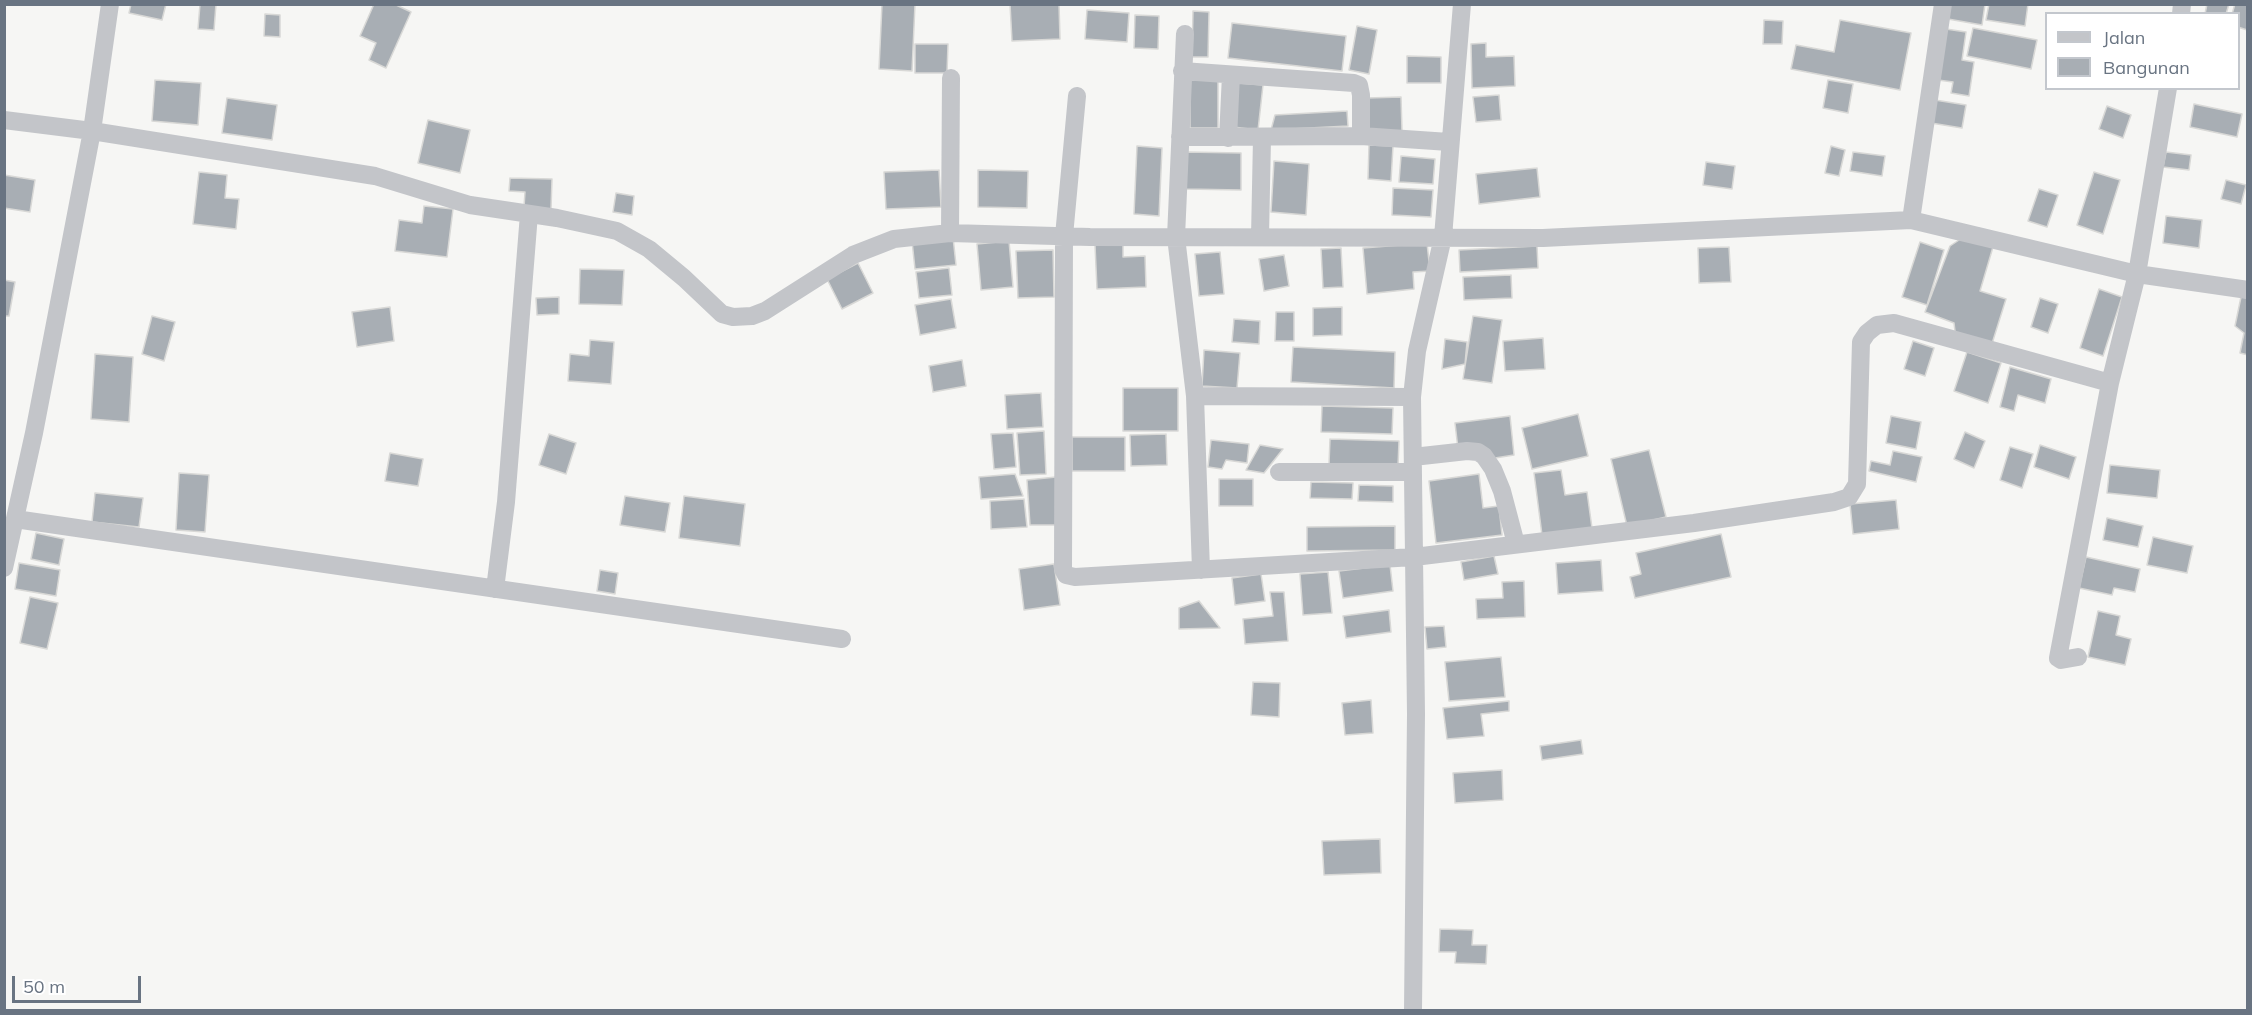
<!DOCTYPE html>
<style>
body{margin:0}
#map{position:relative;width:2252px;height:1015px;overflow:hidden;background:#f6f6f4;font-family:Mulish,sans-serif}
canvas{display:block}
.frame{position:absolute;inset:0;border:6px solid #697482;pointer-events:none}
.legend{position:absolute;left:2045px;top:12px;width:195px;height:78px;box-sizing:border-box;background:#fff;border:2px solid #c3c7cd;margin:0;padding:8px 10px;list-style:none;font-size:18px;color:#697482}
.legend li{display:flex;align-items:center;gap:12px;height:30px}
.legend b{width:30px;border:2px solid #c3c7cd}
.scale{position:absolute;left:12px;top:976px;width:129px;height:27px;box-sizing:border-box;border:3px solid #697482;border-top:0;padding-left:8px;font-size:18px;line-height:21px;white-space:nowrap;color:#697482;-webkit-text-stroke:4px #fff;paint-order:stroke}
</style>
<div id="map">
<canvas width="2252" height="1015"></canvas>
<div class="frame"></div>
<ul class="legend">
<li><b style="height:8px;background:#c3c5c9"></b>Jalan</li>
<li><b style="height:16px;background:#a8aeb4"></b>Bangunan</li>
</ul>
<div class="scale">50 m</div>
</div>
<script>
const g = document.querySelector('canvas').getContext('2d');
g.lineJoin = 'round';
function fill(path, color) {
  g.fillStyle = color;
  g.fill(path, 'evenodd');
}
function shape(rows) {
  const path = new Path2D();
  for (const r of rows) {
    path.moveTo(r[0], r[1]);
    for (let i = 2; i < r.length; i += 2) path.lineTo(r[i], r[i + 1]);
  }
  return path;
}
function trace(path, color, width, dash) {
  g.strokeStyle = color;
  g.lineWidth = width;
  g.lineCap = dash ? 'butt' : 'round';
  g.setLineDash(dash || []);
  g.stroke(path);
}
const building = shape([
 [131,4,166,4,162,20,129,13,131,4],
 [200,4,216,4,214,30,198,29,200,4],
 [374,4,394,4,411,12,386,68,369,60,376,43,360,36,374,4],
 [882,4,915,4,912,71,879,69,882,4],
 [1010,4,1059,4,1060,39,1012,41,1010,4],
 [1950,4,1985,4,1982,25,1948,19,1950,4],
 [1989,4,2028,4,2025,26,1986,20,1989,4],
 [2207,4,2229,4,2226,14,2205,14,2207,4],
 [2235,4,2248,4,2247,30,2238,27,2238,14,2232,14,2235,4],
 [1087,10,1129,13,1127,42,1085,39,1087,10],
 [1193,11,1209,12,1208,57,1192,57,1193,11],
 [265,14,280,15,280,37,264,36,265,14],
 [1135,15,1159,16,1158,49,1134,48,1135,15],
 [1764,20,1783,21,1782,44,1763,44,1764,20],
 [1840,20,1911,33,1900,90,1791,69,1796,45,1834,52,1840,20],
 [1232,23,1346,36,1342,71,1228,58,1232,23],
 [1357,26,1377,30,1369,74,1349,70,1357,26],
 [1973,28,2037,40,2031,69,1967,56,1973,28],
 [1946,29,1966,32,1962,60,1974,62,1969,96,1951,93,1953,82,1938,80,1946,29],
 [1486,43,1486,57,1514,56,1515,86,1472,88,1471,44,1486,43],
 [915,44,948,44,947,73,915,73,915,44],
 [1407,56,1441,57,1441,83,1407,83,1407,56],
 [155,80,201,83,198,125,152,121,155,80],
 [1190,80,1218,80,1218,128,1190,128,1190,80],
 [1828,80,1853,84,1848,113,1823,108,1828,80],
 [1238,83,1263,85,1258,130,1233,127,1238,83],
 [1499,95,1501,120,1476,122,1473,97,1499,95],
 [1401,97,1402,131,1368,132,1367,98,1401,97],
 [227,98,277,105,272,140,222,133,227,98],
 [1935,100,1966,105,1962,128,1931,123,1935,100],
 [2194,104,2242,114,2237,137,2190,127,2194,104],
 [2107,106,2131,115,2123,138,2099,129,2107,106],
 [1347,111,1348,126,1271,130,1275,115,1347,111],
 [428,120,470,130,460,173,418,163,428,120],
 [1369,145,1393,146,1391,181,1368,179,1369,145],
 [1137,146,1162,148,1159,216,1134,214,1137,146],
 [1831,146,1845,150,1839,176,1825,173,1831,146],
 [1186,152,1241,153,1241,190,1186,189,1186,152],
 [1853,152,1885,156,1882,176,1850,171,1853,152],
 [2166,152,2191,155,2189,170,2163,167,2166,152],
 [1401,156,1435,159,1433,184,1399,182,1401,156],
 [1274,161,1309,164,1306,215,1271,212,1274,161],
 [1706,162,1735,166,1732,189,1703,185,1706,162],
 [1537,168,1540,197,1479,204,1476,174,1537,168],
 [939,170,941,207,886,209,884,172,939,170],
 [978,170,1028,171,1027,208,978,207,978,170],
 [199,172,227,175,225,198,239,199,236,229,193,224,199,172],
 [2094,172,2120,180,2103,234,2077,225,2094,172],
 [4,175,35,180,30,212,4,208,4,175],
 [510,178,552,179,551,209,524,207,525,192,509,191,510,178],
 [2226,180,2246,185,2241,204,2221,199,2226,180],
 [1393,188,1433,190,1431,217,1392,215,1393,188],
 [2039,189,2058,195,2047,227,2028,221,2039,189],
 [616,193,634,196,632,215,613,212,616,193],
 [424,206,453,209,447,257,395,251,399,220,422,223,424,206],
 [2166,216,2202,220,2199,248,2163,243,2166,216],
 [953,237,956,265,915,269,912,241,953,237],
 [1962,238,1993,247,1980,291,2006,299,1990,350,1956,339,1954,323,1925,312,1950,246,1962,238],
 [1009,241,1013,287,981,290,977,244,1009,241],
 [1920,242,1944,250,1927,305,1902,297,1920,242],
 [1427,243,1430,271,1413,272,1414,289,1367,294,1363,248,1427,243],
 [1123,244,1123,257,1145,256,1146,287,1097,289,1095,245,1123,244],
 [1537,246,1538,268,1460,272,1459,250,1537,246],
 [1729,247,1731,282,1699,283,1698,248,1729,247],
 [1341,248,1343,287,1323,288,1321,249,1341,248],
 [1053,250,1054,297,1018,298,1016,251,1053,250],
 [1220,252,1224,294,1199,296,1195,254,1220,252],
 [1284,255,1289,286,1264,291,1259,259,1284,255],
 [858,263,873,293,842,309,827,279,858,263],
 [949,268,952,295,919,298,916,272,949,268],
 [580,269,624,270,622,305,579,304,580,269],
 [1511,275,1512,298,1464,300,1463,277,1511,275],
 [4,280,15,282,9,316,4,316,4,280],
 [2099,289,2122,297,2103,356,2080,348,2099,289],
 [559,297,559,314,537,315,536,298,559,297],
 [2241,297,2248,298,2248,355,2240,353,2244,333,2235,326,2241,297],
 [2040,298,2058,304,2048,333,2031,327,2040,298],
 [951,299,956,328,920,335,915,305,951,299],
 [390,307,394,341,357,347,352,312,390,307],
 [1342,307,1342,335,1313,336,1313,308,1342,307],
 [1276,312,1294,312,1294,341,1275,341,1276,312],
 [152,316,175,322,164,361,142,354,152,316],
 [1473,316,1502,320,1492,383,1463,379,1473,316],
 [1234,319,1260,321,1259,344,1232,342,1234,319],
 [1543,338,1545,369,1505,371,1503,341,1543,338],
 [1445,339,1467,342,1465,364,1442,369,1445,339],
 [590,340,614,342,611,384,568,381,570,354,589,356,590,340],
 [1913,341,1934,348,1925,376,1904,369,1913,341],
 [1293,347,1395,352,1394,388,1291,382,1293,347],
 [1204,350,1240,353,1237,388,1202,386,1204,350],
 [1967,352,2001,363,1988,403,1954,391,1967,352],
 [95,354,133,357,129,422,91,419,95,354],
 [962,360,966,386,933,392,929,366,962,360],
 [2010,367,2051,379,2045,403,2018,395,2014,411,2000,407,2010,367],
 [1123,388,1178,388,1178,431,1123,431,1123,388],
 [1041,393,1043,427,1007,429,1005,395,1041,393],
 [1322,406,1393,408,1392,434,1321,432,1322,406],
 [1578,414,1588,456,1532,469,1522,428,1578,414],
 [1510,416,1514,455,1495,458,1458,449,1455,423,1510,416],
 [1891,416,1921,422,1916,449,1886,443,1891,416],
 [1044,431,1046,474,1020,475,1017,433,1044,431],
 [1965,432,1985,441,1974,468,1954,459,1965,432],
 [1013,433,1016,467,994,469,991,434,1013,433],
 [549,434,576,443,566,474,539,465,549,434],
 [1166,434,1167,465,1131,466,1130,435,1166,434],
 [1072,437,1125,437,1125,471,1072,471,1072,437],
 [1330,439,1399,441,1398,466,1329,464,1330,439],
 [1211,440,1249,444,1247,463,1226,460,1222,469,1208,467,1211,440],
 [1260,445,1283,449,1264,473,1246,470,1260,445],
 [2040,445,2076,457,2069,479,2034,467,2040,445],
 [2010,447,2033,454,2022,488,2000,480,2010,447],
 [1649,450,1666,517,1627,526,1611,459,1649,450],
 [1893,451,1922,457,1916,482,1869,471,1871,461,1890,465,1893,451],
 [390,453,423,459,418,486,385,481,390,453],
 [2110,465,2160,470,2157,498,2107,493,2110,465],
 [1561,470,1565,495,1587,492,1592,528,1542,535,1534,473,1561,470],
 [179,473,209,475,205,532,176,530,179,473],
 [1015,474,1023,496,981,499,979,477,1015,474],
 [1479,474,1483,508,1499,506,1502,535,1436,543,1429,481,1479,474],
 [1056,477,1057,525,1030,525,1027,480,1056,477],
 [1219,479,1253,479,1253,506,1219,506,1219,479],
 [1311,482,1353,483,1352,499,1310,498,1311,482],
 [1359,485,1393,486,1393,502,1358,501,1359,485],
 [95,493,143,498,139,527,92,522,95,493],
 [625,496,670,503,665,532,620,525,625,496],
 [684,496,745,504,740,546,679,538,684,496],
 [1024,499,1027,527,991,529,990,501,1024,499],
 [1896,500,1899,529,1853,534,1850,504,1896,500],
 [2107,518,2143,526,2138,547,2103,540,2107,518],
 [1395,526,1395,550,1307,551,1307,527,1395,526],
 [36,533,64,539,59,565,31,559,36,533],
 [1721,534,1731,577,1635,598,1630,577,1641,574,1636,553,1721,534],
 [2153,537,2193,546,2187,573,2147,565,2153,537],
 [1494,556,1498,574,1464,580,1461,562,1494,556],
 [2086,557,2140,569,2135,592,2114,588,2112,595,2079,588,2086,557],
 [1601,560,1603,591,1558,594,1556,563,1601,560],
 [19,563,60,570,56,596,15,589,19,563],
 [1054,564,1060,605,1024,610,1019,569,1054,564],
 [1390,565,1393,591,1343,598,1339,571,1390,565],
 [600,570,618,573,615,594,597,591,600,570],
 [1328,572,1332,613,1303,615,1300,574,1328,572],
 [1261,574,1265,601,1235,605,1232,578,1261,574],
 [1524,581,1525,617,1477,619,1476,599,1503,598,1502,582,1524,581],
 [1270,592,1284,592,1288,641,1245,644,1243,619,1273,616,1270,592],
 [30,597,58,603,47,649,20,643,30,597],
 [1199,601,1220,628,1179,629,1179,608,1199,601],
 [1389,610,1391,632,1346,638,1343,616,1389,610],
 [2098,611,2120,616,2116,635,2131,639,2125,665,2088,657,2098,611],
 [1444,626,1446,647,1427,649,1425,627,1444,626],
 [1501,657,1505,697,1449,701,1445,662,1501,657],
 [1253,682,1280,683,1279,717,1251,715,1253,682],
 [1371,700,1373,733,1345,735,1342,703,1371,700],
 [1509,701,1509,711,1481,714,1484,736,1447,739,1443,708,1509,701],
 [1581,740,1583,754,1542,760,1540,746,1581,740],
 [1502,770,1503,800,1455,803,1453,773,1502,770],
 [1380,839,1381,873,1324,875,1322,841,1380,839],
 [1440,929,1473,930,1472,945,1487,945,1486,964,1455,963,1456,952,1439,952,1440,929]
]);
const street = shape([
 [2181,14,2182,4],
 [1185,34,1176,237,1195,396,1201,570],
 [1182,71,1354,83,1359,85,1361,95,1361,136,1449,142],
 [1077,96,1064,236,1063,569,1066,575,1075,577,1414,557,1694,523,1834,502,1849,497,1857,484,1861,342,1867,333,1877,325,1894,323,2110,383],
 [4,120,92,131,375,176,470,205,557,218,617,231,649,249,684,278,722,314,733,317,752,316,765,311,853,255,894,239,950,233,1090,237,1543,238,1911,220,2137,274,2248,290],
 [1180,137,1361,136],
 [1228,138,1231,75],
 [1911,220,1943,4],
 [950,233,951,78],
 [1260,237,1262,138],
 [1195,396,1412,397],
 [1413,457,1467,451,1478,452,1484,456,1493,469,1502,491,1516,544],
 [1279,472,1413,472],
 [15,519,842,639],
 [4,568,34,433,92,131,110,4],
 [495,589,506,502,529,214],
 [2078,657,2061,660,2058,658,2110,383,2137,274,2168,88],
 [1413,1010,1416,714,1412,397,1417,351,1443,237,1462,4]
]);
fill(building, '#a8aeb4');
trace(building, '#d8d8d6', 1.5);
trace(street, '#c3c5c9', 18);
</script>
